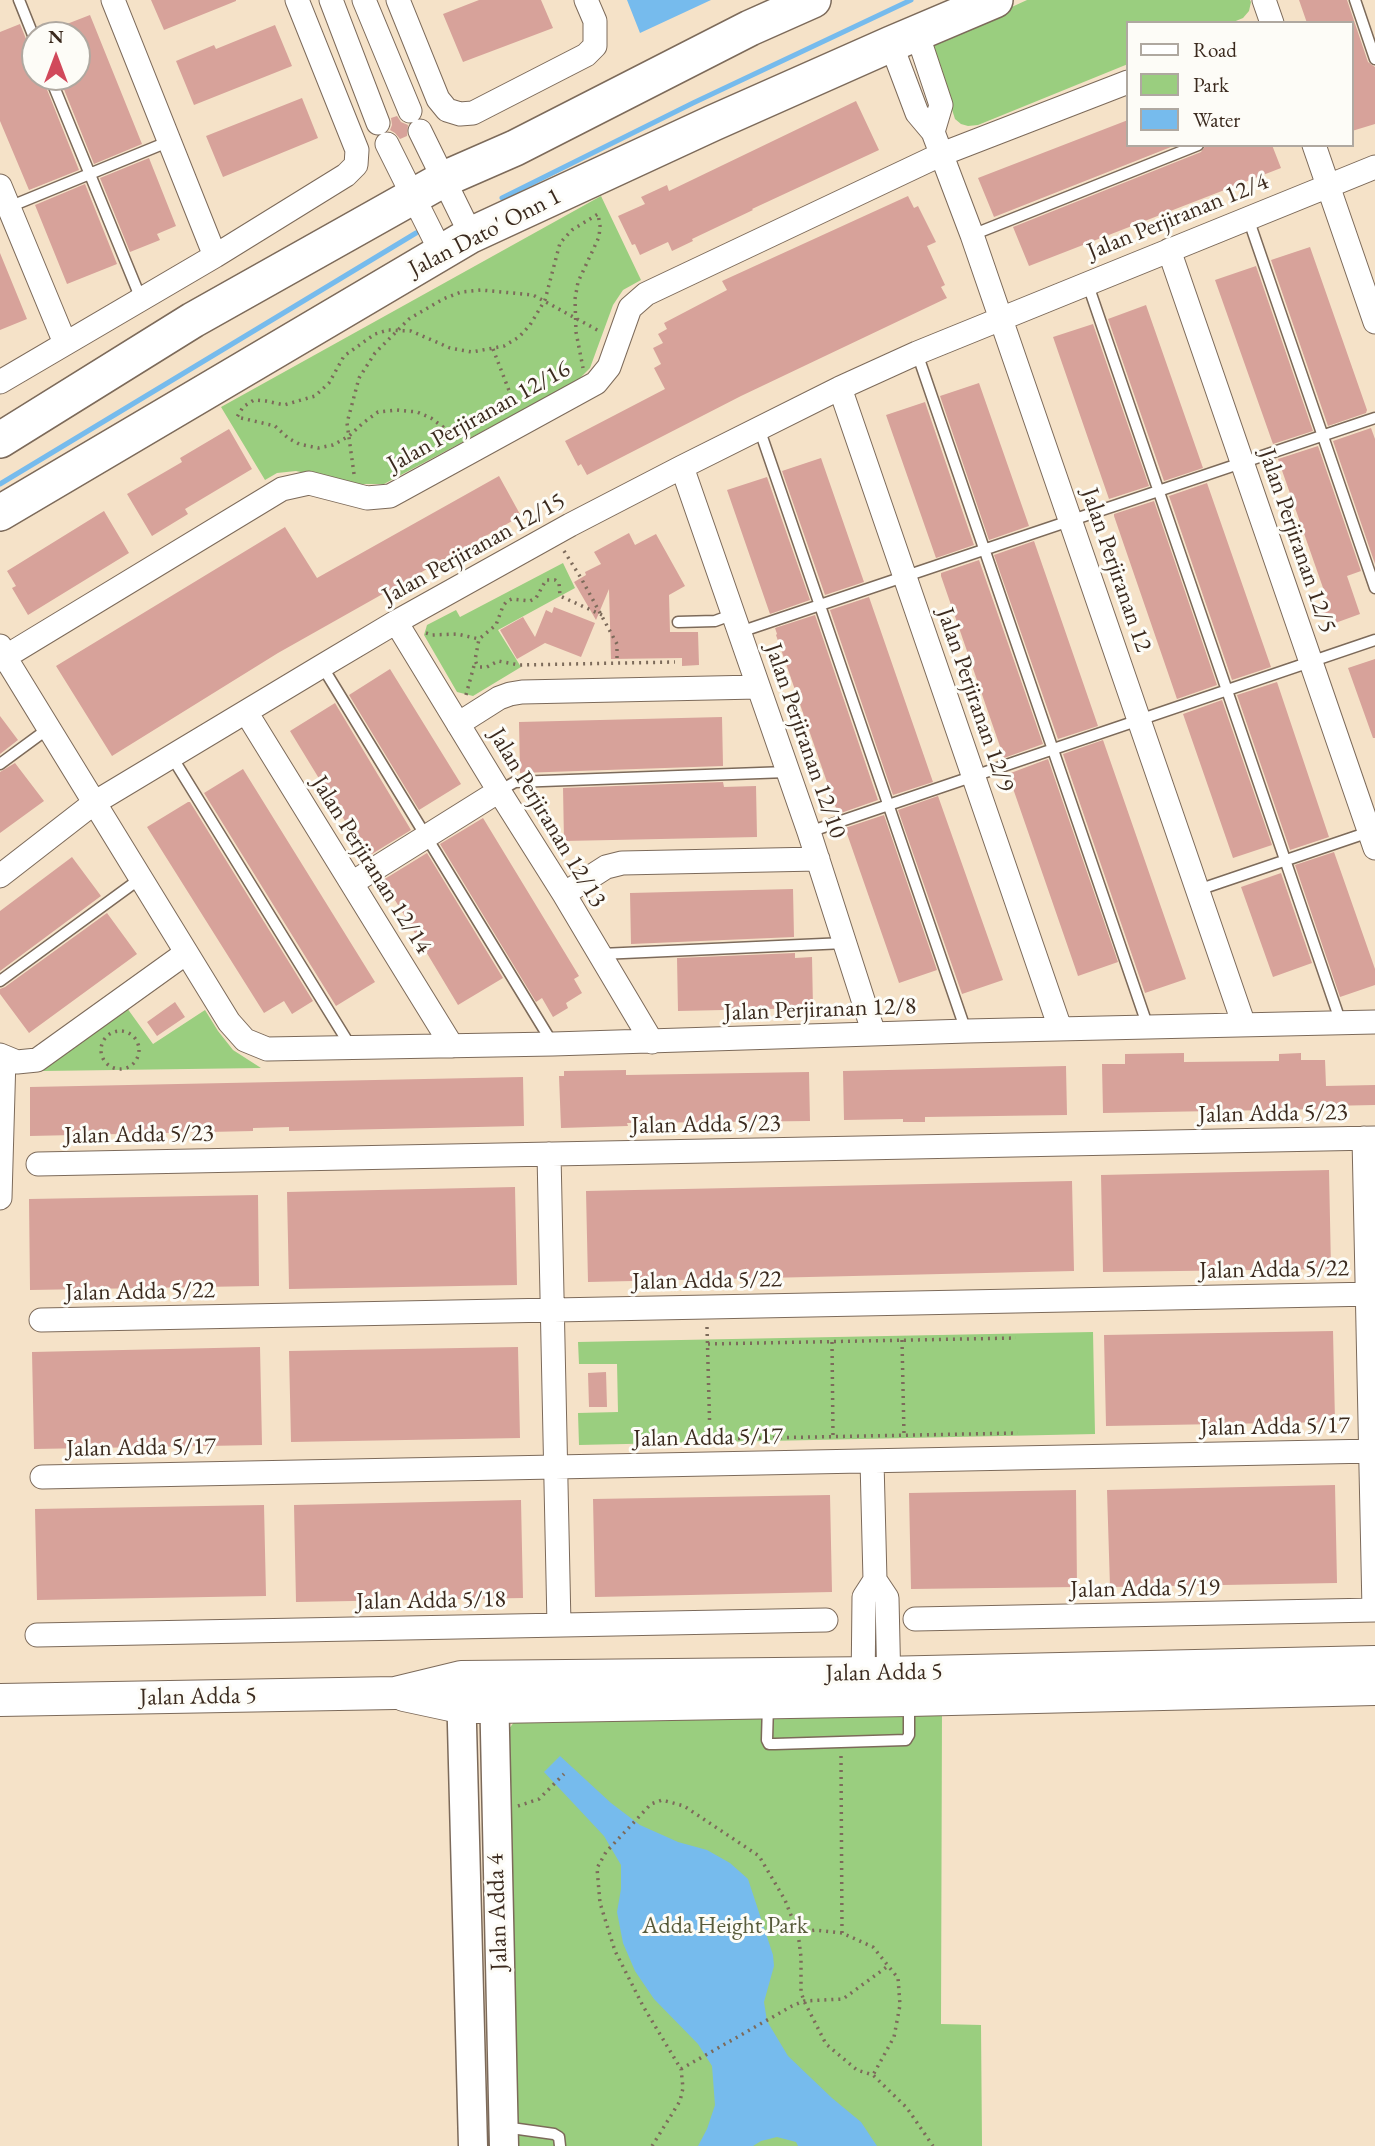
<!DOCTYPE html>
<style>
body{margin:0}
#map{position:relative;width:1375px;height:2146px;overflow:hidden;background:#f5e2c8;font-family:"EB Garamond",serif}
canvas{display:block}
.legend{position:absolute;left:1126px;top:21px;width:228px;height:126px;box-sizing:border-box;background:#fdfcf7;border:2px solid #afa8a0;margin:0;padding:9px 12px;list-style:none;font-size:21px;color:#3b2a1e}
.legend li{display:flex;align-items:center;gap:14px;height:35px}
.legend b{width:35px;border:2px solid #afa8a0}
.north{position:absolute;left:21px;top:21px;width:70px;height:70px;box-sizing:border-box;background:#fdfcf7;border:2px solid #afa8a0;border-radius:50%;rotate:0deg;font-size:19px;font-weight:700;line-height:28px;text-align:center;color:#3b2a1e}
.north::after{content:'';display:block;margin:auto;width:24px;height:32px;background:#d1495b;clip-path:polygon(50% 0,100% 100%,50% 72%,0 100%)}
</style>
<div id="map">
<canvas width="1375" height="2146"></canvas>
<ul class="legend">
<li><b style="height:9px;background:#fff"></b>Road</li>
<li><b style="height:19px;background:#9ace7f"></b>Park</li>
<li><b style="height:19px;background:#76bbed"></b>Water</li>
</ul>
<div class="north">N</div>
</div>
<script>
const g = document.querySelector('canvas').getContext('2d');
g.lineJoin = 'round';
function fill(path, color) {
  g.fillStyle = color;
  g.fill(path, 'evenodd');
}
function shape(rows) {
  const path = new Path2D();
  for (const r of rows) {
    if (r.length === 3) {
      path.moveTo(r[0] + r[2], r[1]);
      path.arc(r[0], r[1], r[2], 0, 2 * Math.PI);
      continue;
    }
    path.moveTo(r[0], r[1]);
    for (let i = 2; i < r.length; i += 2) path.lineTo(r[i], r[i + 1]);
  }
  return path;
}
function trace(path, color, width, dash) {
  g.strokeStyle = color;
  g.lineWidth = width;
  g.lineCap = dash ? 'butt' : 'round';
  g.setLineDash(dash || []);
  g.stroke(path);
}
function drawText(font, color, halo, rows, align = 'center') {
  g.font = font + ' "EB Garamond",serif';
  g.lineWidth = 6;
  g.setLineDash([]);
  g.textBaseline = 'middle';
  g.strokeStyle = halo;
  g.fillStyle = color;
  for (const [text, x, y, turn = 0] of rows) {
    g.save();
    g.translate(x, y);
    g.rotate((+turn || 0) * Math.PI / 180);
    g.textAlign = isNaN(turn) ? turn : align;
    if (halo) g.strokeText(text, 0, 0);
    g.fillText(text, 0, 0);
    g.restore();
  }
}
const green = shape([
 [1027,0,1250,0,1251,2,1249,11,1243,18,1231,23,1128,23,1128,64,978,125,968,126,961,124,955,119,931,44],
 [601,196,641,280,623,290,613,305,590,368,577,381,384,484,356,484,296,471,277,473,265,480,221,407],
 [563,563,575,588,498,630,521,667,473,696,457,692,424,635,427,625,456,610,460,617],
 [127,1008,153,1044,205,1010,218,1031,233,1050,261,1068,42,1071],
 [1093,1332,1095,1434,579,1445,578,1413,618,1412,617,1364,579,1364,578,1342],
 [942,1708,941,2024,981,2025,982,2146,517,2146,504,1735,522,1712]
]);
const water = shape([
 [627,0,711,0,640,33],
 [560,1756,611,1803,640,1825,678,1842,707,1850,730,1863,748,1879,773,1955,774,1966,764,2002,767,2021,788,2056,832,2098,861,2122,877,2146,798,2146,796,2142,777,2137,761,2141,753,2146,698,2146,707,2129,715,2105,712,2066,698,2044,654,1999,635,1971,623,1943,617,1912,621,1889,621,1865,604,1836,544,1772]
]);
const stream = shape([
 [502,198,693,103,911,0],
 [0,484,416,233]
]);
const building = shape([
 [151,0,236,0,236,1,164,30],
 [479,0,541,0,553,28,463,62,443,14],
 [1299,0,1347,0,1368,62,1375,67,1375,124,1352,131,1352,23,1307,23],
 [90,15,142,144,94,164,59,77,77,77,77,35,41,34],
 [20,24,35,61,35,77,42,77,79,170,29,190,0,121,0,32],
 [275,25,292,66,194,105,176,61,214,45,216,49],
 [302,98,318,138,223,177,206,136],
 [856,101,879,150,752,209,753,210,692,239,693,241,672,251,668,242,640,255,635,244,632,245,618,216,645,204,641,197,667,185,669,191],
 [397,116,401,122,408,125,407,136,400,139,395,133,390,130,392,125,391,118],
 [1128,120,1128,145,1176,145,994,217,978,178],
 [1206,145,1272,145,1281,168,1029,266,1013,227,1201,152],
 [149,158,176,226,157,234,160,240,130,252,100,178],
 [85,184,117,264,67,284,35,205],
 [908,196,914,208,918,206,936,242,927,246,945,285,941,287,947,298,741,396,587,475,581,464,578,466,565,441,665,389,654,368,661,364,653,348,663,343,658,334,667,329,664,323,727,290,722,281],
 [1310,247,1367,410,1366,413,1328,426,1271,260],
 [0,253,27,319,0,330],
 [1256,266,1313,431,1273,444,1215,280],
 [1146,305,1203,468,1164,481,1108,319],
 [1093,324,1149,486,1109,499,1053,337],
 [979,383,1029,526,989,540,940,396],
 [925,402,974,545,936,558,886,415],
 [1371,428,1375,439,1375,564,1333,441],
 [229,429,252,469,185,509,188,514,152,536,127,494,182,462,180,458],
 [1318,446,1361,571,1347,576,1360,614,1327,626,1321,608,1329,605,1278,459],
 [821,458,864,582,825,595,782,471],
 [499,476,521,516,278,653,112,756,56,666,285,527,317,578],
 [767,477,810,600,770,614,727,490],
 [1207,483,1271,667,1232,680,1169,496],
 [1154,501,1217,685,1177,699,1114,516,1114,514],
 [104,511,129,553,28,615,12,588,16,586,7,571],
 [629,533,635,545,656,534,685,586,669,595,670,632,698,632,699,665,682,666,682,658,611,659,609,589,596,620,574,582,586,575,585,572,601,564,594,552],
 [1034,541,1098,726,1058,739,994,555],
 [979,560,1043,744,1004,758,941,576,941,573],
 [869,597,933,782,893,795,830,610],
 [554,607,595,623,581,657,545,643,517,659,500,630,523,617,535,637,546,610,552,613],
 [815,615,878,800,838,814,776,635,777,634,775,628],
 [1375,659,1375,738,1373,738,1348,668],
 [390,669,461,784,419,810,349,695],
 [1277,682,1329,837,1290,850,1237,695],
 [1222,700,1272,845,1233,858,1183,714],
 [335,703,411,830,367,857,290,731],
 [0,716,18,740,0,754],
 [722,717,723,766,520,773,519,722],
 [1103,740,1186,979,1145,993,1063,754],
 [1048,759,1118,962,1078,976,1008,774],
 [15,763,44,801,0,833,0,772],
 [243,769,375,982,336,1006,204,793],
 [723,782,724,787,756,786,757,837,564,841,563,788],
 [938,796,1003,980,962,994,898,810],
 [188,802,190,802,313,1001,292,1014,284,1001,264,1013,147,827],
 [884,815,937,970,899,983,845,828],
 [483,818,579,976,574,979,582,993,566,1003,568,1008,553,1017,542,998,536,1002,440,844],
 [1334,852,1375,969,1375,985,1340,997,1295,865],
 [427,853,503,978,458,1005,383,880],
 [72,857,101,896,0,971,0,911],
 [1281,873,1312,963,1273,977,1241,887],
 [793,889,794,937,631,944,630,893],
 [107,913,137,954,29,1033,0,994,0,989,5,987],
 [795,953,795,958,812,957,813,1008,678,1011,677,958],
 [175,1002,185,1017,157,1036,147,1022],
 [1184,1053,1184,1062,1279,1061,1279,1054,1301,1053,1301,1060,1325,1060,1326,1086,1375,1085,1375,1105,1326,1106,1326,1109,1103,1113,1102,1064,1125,1064,1125,1054],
 [1066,1066,1067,1115,925,1117,925,1122,903,1122,903,1119,844,1120,843,1071],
 [626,1070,626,1075,809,1072,810,1121,627,1123,628,1126,561,1128,559,1076,564,1076,564,1071],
 [523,1077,524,1126,289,1131,289,1127,253,1128,253,1131,30,1136,30,1087],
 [1329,1170,1331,1269,1103,1272,1101,1175],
 [1072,1181,1074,1271,588,1282,586,1191],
 [515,1187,517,1285,289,1289,287,1192],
 [258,1195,259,1286,30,1290,29,1199],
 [1333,1331,1335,1422,1106,1426,1104,1335],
 [260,1347,262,1445,34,1449,32,1352],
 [518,1347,520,1438,291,1442,289,1351],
 [606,1372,607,1407,589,1407,588,1373],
 [1335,1485,1337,1583,1110,1587,1107,1490],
 [1076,1490,1077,1587,911,1589,909,1493],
 [830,1495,832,1592,595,1597,593,1499],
 [521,1500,523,1598,296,1602,294,1505],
 [264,1505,266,1596,37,1600,35,1509]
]);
const path = shape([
 [493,349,515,406],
 [450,440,443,427,431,418,417,412,397,410,378,412,363,423,349,436,333,445,318,448,299,444,288,438,275,426,237,417,243,407,254,400,266,401,284,405,315,396,329,383,344,356,375,334,388,330,411,331,450,348,472,352,504,346,519,337,530,325,545,300,560,243,572,230,598,214,600,226,599,237,578,282,575,299,576,332,583,368],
 [354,474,347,423,359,378,375,353,409,319,443,299,461,292,481,290,533,295,601,332],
 [564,551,581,578,617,644,617,663],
 [602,615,560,596,559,583,555,580,546,580,536,598,530,601,512,599,507,601,503,606,496,625,479,639,475,660,477,665,480,667,487,667,498,661,519,665,675,662],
 [426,633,432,635,457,634,479,639],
 [466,695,475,662],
 [120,1050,19],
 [707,1327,710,1438],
 [902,1340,904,1435],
 [832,1342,833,1436],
 [708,1344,1016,1338],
 [710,1439,1018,1433],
 [841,1756,842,1933],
 [518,1806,539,1799,564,1774],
 [798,1933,801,1957,801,1992,804,2001,826,2044,857,2070,873,2075,907,2108,933,2146],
 [681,2069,792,2006,804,2001,843,1999,888,1966],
 [652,2146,680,2101,683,2088,681,2069,643,2006,615,1951,600,1903,597,1868,606,1852,651,1804,662,1800,684,1806,759,1856,785,1900,798,1933,815,1930,842,1933,873,1947,898,1978,900,2005,894,2037,873,2075]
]);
const service = shape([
 [19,0,35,40],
 [1355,0,1375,59],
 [50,77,141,299],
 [9,207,170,141],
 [1248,218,1375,588],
 [972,235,1198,145],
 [1087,282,1341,1023],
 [917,353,1148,1027],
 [759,428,966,1031],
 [678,622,715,621,734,614],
 [740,632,1375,418],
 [322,666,553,1044],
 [172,757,351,1047],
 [0,764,49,728],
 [499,791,515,782,787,772],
 [809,832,1375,640],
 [1198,890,1372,831],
 [601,954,845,943],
 [0,981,141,878],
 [768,1704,767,1740,769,1744,775,1744,906,1740,909,1735,909,1703],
 [504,2127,554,2134,559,2137,560,2146]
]);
const minor = shape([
 [113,0,215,256],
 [331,0,378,123],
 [364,0,410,111],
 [398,0,438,99,447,110,460,114,473,113,586,55,595,46,595,21,586,0],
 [1264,0,1272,23],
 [917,33,941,105,933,132],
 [891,44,917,113,933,132,972,235,1244,1025],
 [420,131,471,235],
 [387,144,441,252],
 [1314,145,1375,322],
 [0,186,65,343],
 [1169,250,1375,848],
 [0,382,215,256,346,175,356,165,357,150,297,0],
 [840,388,1060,1028],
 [682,467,809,832,874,1034],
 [396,622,499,791,564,894,652,1042],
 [0,646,5,657,229,1022,245,1040,267,1049,553,1044,967,1031,1375,1022],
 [0,660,282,489,309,483,367,498,390,496,596,383,609,367,630,308,646,294,942,154,1128,82],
 [246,712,452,1046],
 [458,724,499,698,510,694,522,692,758,687],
 [0,876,94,803,322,666,396,622,570,525,682,467,840,388,917,353,1375,167],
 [352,883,499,791],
 [564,894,606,867,622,863,818,859],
 [0,1055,17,1062,37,1060,186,953],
 [1364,1138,1374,1610],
 [549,1154,559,1625],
 [38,1164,1375,1138],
 [0,1198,4,1057],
 [41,1320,1375,1294],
 [872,1461,875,1580],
 [42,1477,1375,1451],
 [875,1580,887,1598,889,1688],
 [915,1619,1375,1610],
 [37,1635,826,1620],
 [863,1689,864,1597,875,1580]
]);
const tertiary = shape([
 [461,1687,473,2146],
 [494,1687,504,2146]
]);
const secondary = shape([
 [404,1695,460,1707,494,1707,909,1700,1375,1689],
 [0,1700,395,1693,461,1677,880,1673,1375,1662]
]);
const primary = shape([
 [0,440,193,320,444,179,515,148,750,28,813,0],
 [0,513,471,235,713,123,891,44,995,0]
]);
const streetNames = [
 ["Jalan Perjiranan 12/4",1178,217,-22],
 ["Jalan Dato' Onn 1",485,233,-27],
 ["Jalan Perjiranan 12/16",479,417,-29],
 ["Jalan Perjiranan 12/5",1297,541,71],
 ["Jalan Perjiranan 12/15",474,549,-29],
 ["Jalan Perjiranan 12",1116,570,71],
 ["Jalan Perjiranan 12/9",975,700,71],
 ["Jalan Perjiranan 12/10",805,741,71],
 ["Jalan Perjiranan 12/13",547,818,59],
 ["Jalan Perjiranan 12/14",371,865,58],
 ["Jalan Perjiranan 12/8",820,1010,-2],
 ["Jalan Adda 5/23",1273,1114,-1],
 ["Jalan Adda 5/23",706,1125,-1],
 ["Jalan Adda 5/23",139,1135,-1],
 ["Jalan Adda 5/22",1274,1270,-1],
 ["Jalan Adda 5/22",707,1281,-1],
 ["Jalan Adda 5/22",140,1292,-1],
 ["Jalan Adda 5/17",1275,1427,-1],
 ["Jalan Adda 5/17",708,1438,-1],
 ["Jalan Adda 5/17",141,1448,-1],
 ["Jalan Adda 5/19",1145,1589,-1],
 ["Jalan Adda 5/18",431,1601,-1],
 ["Jalan Adda 5",884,1673,-1],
 ["Jalan Adda 5",198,1697,-1],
 ["Jalan Adda 4",498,1912,-92]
];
const parkNames = [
 ["Adda Height Park",725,1926]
];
fill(green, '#9ace7f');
fill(water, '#76bbed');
trace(stream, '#76bbed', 5);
fill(building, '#d7a29a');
trace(service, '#7c6a5a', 13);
trace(minor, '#7c6a5a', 25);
trace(tertiary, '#7c6a5a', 31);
trace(secondary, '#7c6a5a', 34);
trace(primary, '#7c6a5a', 38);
trace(path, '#7c6a5a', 3.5, [2, 5]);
trace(service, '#fff', 10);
trace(minor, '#fff', 23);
trace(tertiary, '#fff', 28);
trace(secondary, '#fff', 32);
trace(primary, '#fff', 35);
drawText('24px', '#3b2a1e', '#fdfcf7', streetNames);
drawText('24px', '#585b3b', '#fdfcf7', parkNames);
</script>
